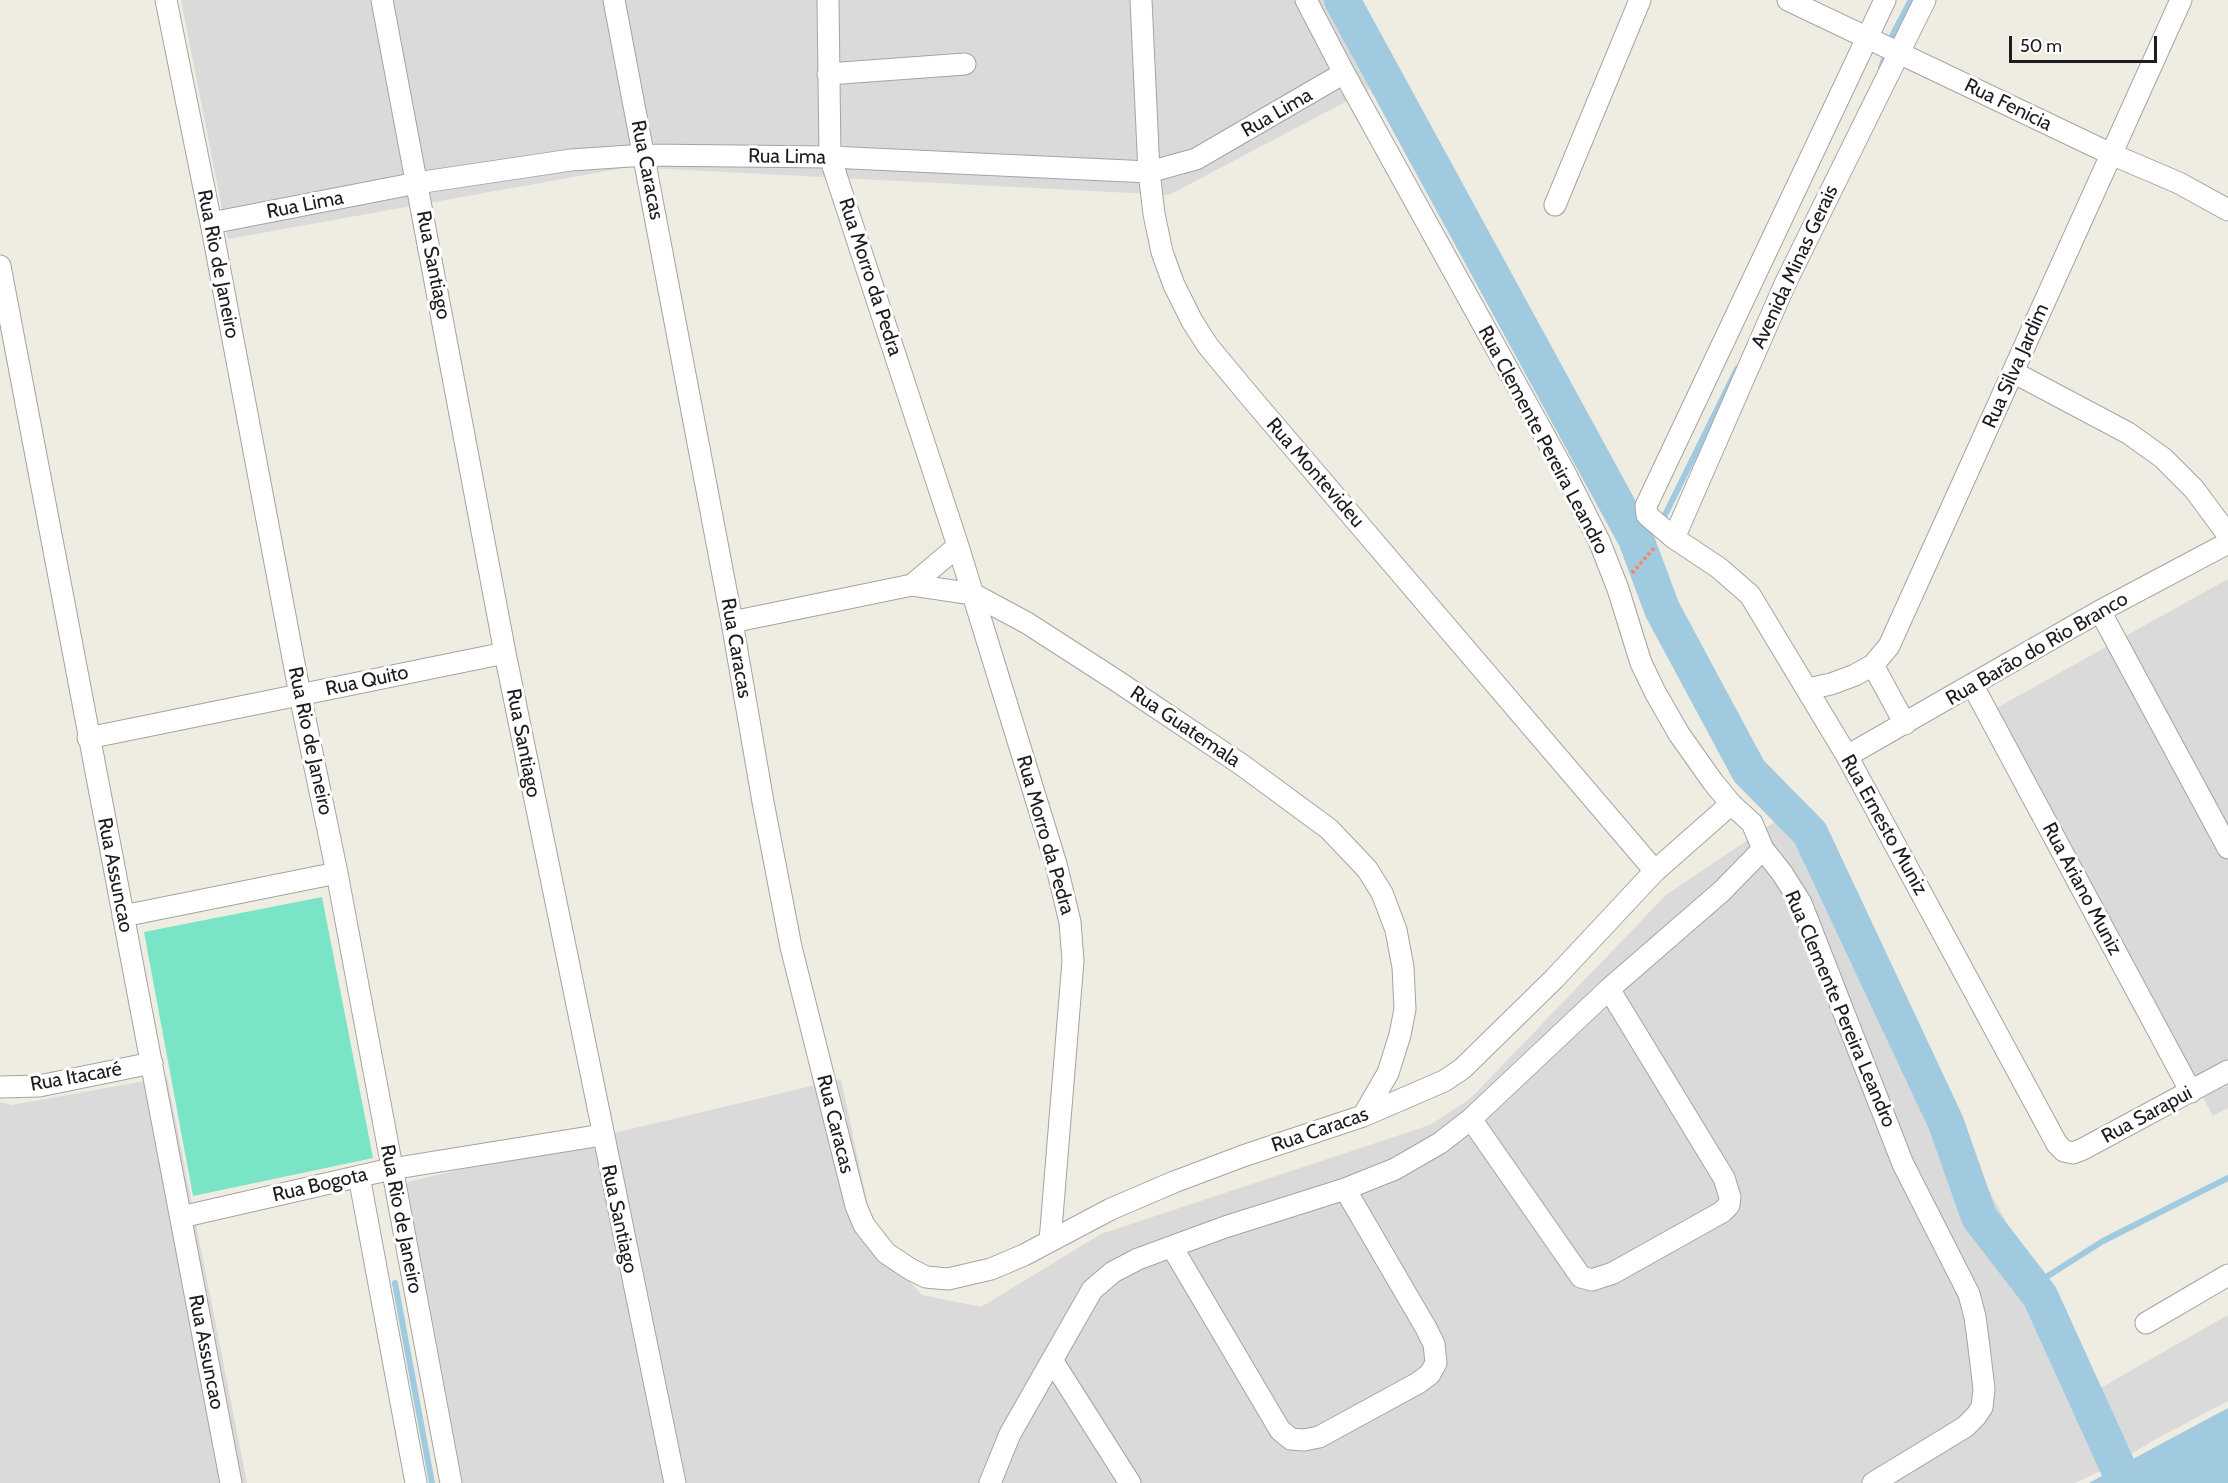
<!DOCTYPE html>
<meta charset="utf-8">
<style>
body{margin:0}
#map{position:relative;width:2228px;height:1483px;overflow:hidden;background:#efece2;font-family:Cabin,sans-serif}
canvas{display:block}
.scale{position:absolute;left:2009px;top:36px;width:148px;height:27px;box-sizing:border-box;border:3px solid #1d1d1d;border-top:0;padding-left:8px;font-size:18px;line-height:21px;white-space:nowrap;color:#1d1d1d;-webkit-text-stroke:4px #fff;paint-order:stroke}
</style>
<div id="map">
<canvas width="2228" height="1483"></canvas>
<div class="scale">50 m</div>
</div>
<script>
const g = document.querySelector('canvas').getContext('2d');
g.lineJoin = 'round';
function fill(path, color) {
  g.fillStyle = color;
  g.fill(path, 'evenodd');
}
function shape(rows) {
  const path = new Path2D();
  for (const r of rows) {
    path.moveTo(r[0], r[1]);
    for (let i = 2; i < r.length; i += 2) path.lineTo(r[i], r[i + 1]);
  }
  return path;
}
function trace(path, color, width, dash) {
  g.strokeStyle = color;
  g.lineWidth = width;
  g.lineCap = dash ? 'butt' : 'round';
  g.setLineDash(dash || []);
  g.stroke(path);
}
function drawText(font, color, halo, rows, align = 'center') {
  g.font = font + ' Cabin,sans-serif';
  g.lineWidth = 6;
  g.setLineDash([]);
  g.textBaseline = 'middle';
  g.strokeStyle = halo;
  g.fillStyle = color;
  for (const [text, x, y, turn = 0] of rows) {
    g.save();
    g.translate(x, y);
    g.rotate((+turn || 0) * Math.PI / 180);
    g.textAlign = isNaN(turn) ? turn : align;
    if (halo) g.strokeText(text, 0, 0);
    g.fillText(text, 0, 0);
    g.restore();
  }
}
const residential = shape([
 [181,0,1340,0,1383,82,1169,195,629,167,228,239],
 [2228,579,2228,1108,2213,1116,1991,711],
 [1786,814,2097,1390,2228,1315,2228,1401,2152,1441,2121,1461,2075,1483,449,1483,396,1206,408,1182,841,1079,876,1244,922,1295,981,1307,1101,1234,1430,1125,1470,1099,1666,895],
 [167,1077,247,1483,0,1483,0,1102,12,1105]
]);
const pitch = shape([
 [322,897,373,1158,193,1196,144,932]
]);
const water = shape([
 [2228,1408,2228,1483,2089,1483,2118,1467]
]);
const stream = shape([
 [1881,68,1893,34,1911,0],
 [1662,521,1737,369],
 [1636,539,1653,527],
 [395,1283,432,1483],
 [2032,1286,2103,1241,2228,1178]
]);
const river = shape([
 [1342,0,1636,539,1662,609,1749,771,1810,833,1946,1123,1979,1217,2040,1296,2125,1483]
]);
const path = shape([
 [1632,573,1655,547]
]);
const minor = shape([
 [166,0,211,223,300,695,337,873,451,1483],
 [382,0,505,653,675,1483],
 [614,0,732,622,763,802,791,947,856,1206,864,1225,886,1253,910,1269,926,1277,948,1279,991,1269,1024,1255,1111,1209,1174,1182,1243,1156,1363,1116,1444,1081,1462,1069,1554,979,1655,871,1731,804],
 [828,0,830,157,958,546,1056,864,1070,922,1073,961,1050,1241],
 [1141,0,1149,172,1154,214,1162,252,1174,285,1192,321,1208,346,1252,399,1655,871],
 [1306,0,1344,73,1564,471,1600,543,1618,589,1641,663,1655,692,1679,734,1713,782,1731,804,1752,823,1763,849,1782,873,1801,903,1903,1164,1969,1294,1975,1317,1978,1339,1984,1389,1982,1407,1976,1416,1965,1427,1873,1483],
 [1788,0,2111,154,2179,183,2228,210],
 [1885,0,1646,506,1647,515,1674,538,1719,568,1750,595,1847,756,2057,1144,2064,1151,2073,1153,2083,1149,2228,1071],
 [828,74,965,64],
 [1555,205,1640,0],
 [211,223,417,183,571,160,645,155,830,157,1149,172,1196,159,1344,73],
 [0,266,231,1483],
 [2013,372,2128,433,2163,458,2194,489,2228,535],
 [1674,538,1785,284,1925,0],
 [912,585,958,546],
 [2100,611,2228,848],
 [732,622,912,585,973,594,1027,623,1117,681,1242,765,1329,829,1367,869,1382,893,1396,930,1403,967,1405,1009,1400,1035,1388,1073,1363,1116],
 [1873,665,1905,724],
 [1973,686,2191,1092],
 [1808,689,1831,684,1855,675,1873,665,1889,646,2181,0],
 [88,738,505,653],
 [1847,756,2100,611,2228,543],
 [123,916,337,873],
 [0,1087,39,1086,152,1063],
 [1471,1119,1581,1277,1592,1280,1613,1273,1722,1212,1729,1205,1730,1197,1724,1178,1609,989],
 [359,1176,416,1483],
 [181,1217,391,1169,602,1135],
 [1172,1247,1280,1430,1291,1439,1304,1440,1319,1437,1418,1383,1430,1374,1436,1363,1434,1344,1426,1328,1345,1189],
 [2146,1323,2228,1275],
 [1052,1360,1130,1483],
 [990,1483,1010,1434,1092,1290,1113,1272,1138,1259,1225,1227,1345,1189,1395,1169,1440,1143,1471,1119,1609,989,1722,891,1763,849]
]);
const streetNames = [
 ["Rua Fenicia",2008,105,26],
 ["Rua Lima",1277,113,-30],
 ["Rua Lima",787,157,1],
 ["Rua Caracas",647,170,79],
 ["Rua Lima",305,205,-11],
 ["Rua Rio de Janeiro",218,264,79],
 ["Rua Santiago",433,265,79],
 ["Avenida Minas Gerais",1795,267,-65],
 ["Rua Morro da Pedra",870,277,72],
 ["Rua Silva Jardim",2016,366,-66],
 ["Rua Clemente Pereira Leandro",1543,440,62],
 ["Rua Montevideu",1315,473,49],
 ["Rua Caracas",736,648,80],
 ["Rua Barão do Rio Branco",2037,649,-30],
 ["Rua Quito",367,681,-12],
 ["Rua Guatemala",1185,727,34],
 ["Rua Rio de Janeiro",310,741,78],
 ["Rua Santiago",523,743,79],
 ["Rua Ernesto Muniz",1884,825,61],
 ["Rua Morro da Pedra",1045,835,74],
 ["Rua Assuncao",115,875,79],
 ["Rua Ariano Muniz",2082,889,62],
 ["Rua Clemente Pereira Leandro",1840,1009,67],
 ["Rua Itacaré",76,1077,-10],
 ["Rua Sarapui",2147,1115,-28],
 ["Rua Caracas",835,1124,76],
 ["Rua Caracas",1320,1130,-19],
 ["Rua Bogota",320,1185,-13],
 ["Rua Rio de Janeiro",401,1219,79],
 ["Rua Santiago",619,1219,78],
 ["Rua Assuncao",206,1352,79]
];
fill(residential, '#dbdada');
fill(pitch, '#7ae4c6');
fill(water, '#9fcae0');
trace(stream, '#9fcae0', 6);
trace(river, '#9fcae0', 36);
trace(minor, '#a4a4a4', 23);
trace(path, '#ff8363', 4, [3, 3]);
trace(minor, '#fff', 21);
drawText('20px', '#1d1d1d', '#fff', streetNames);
</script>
